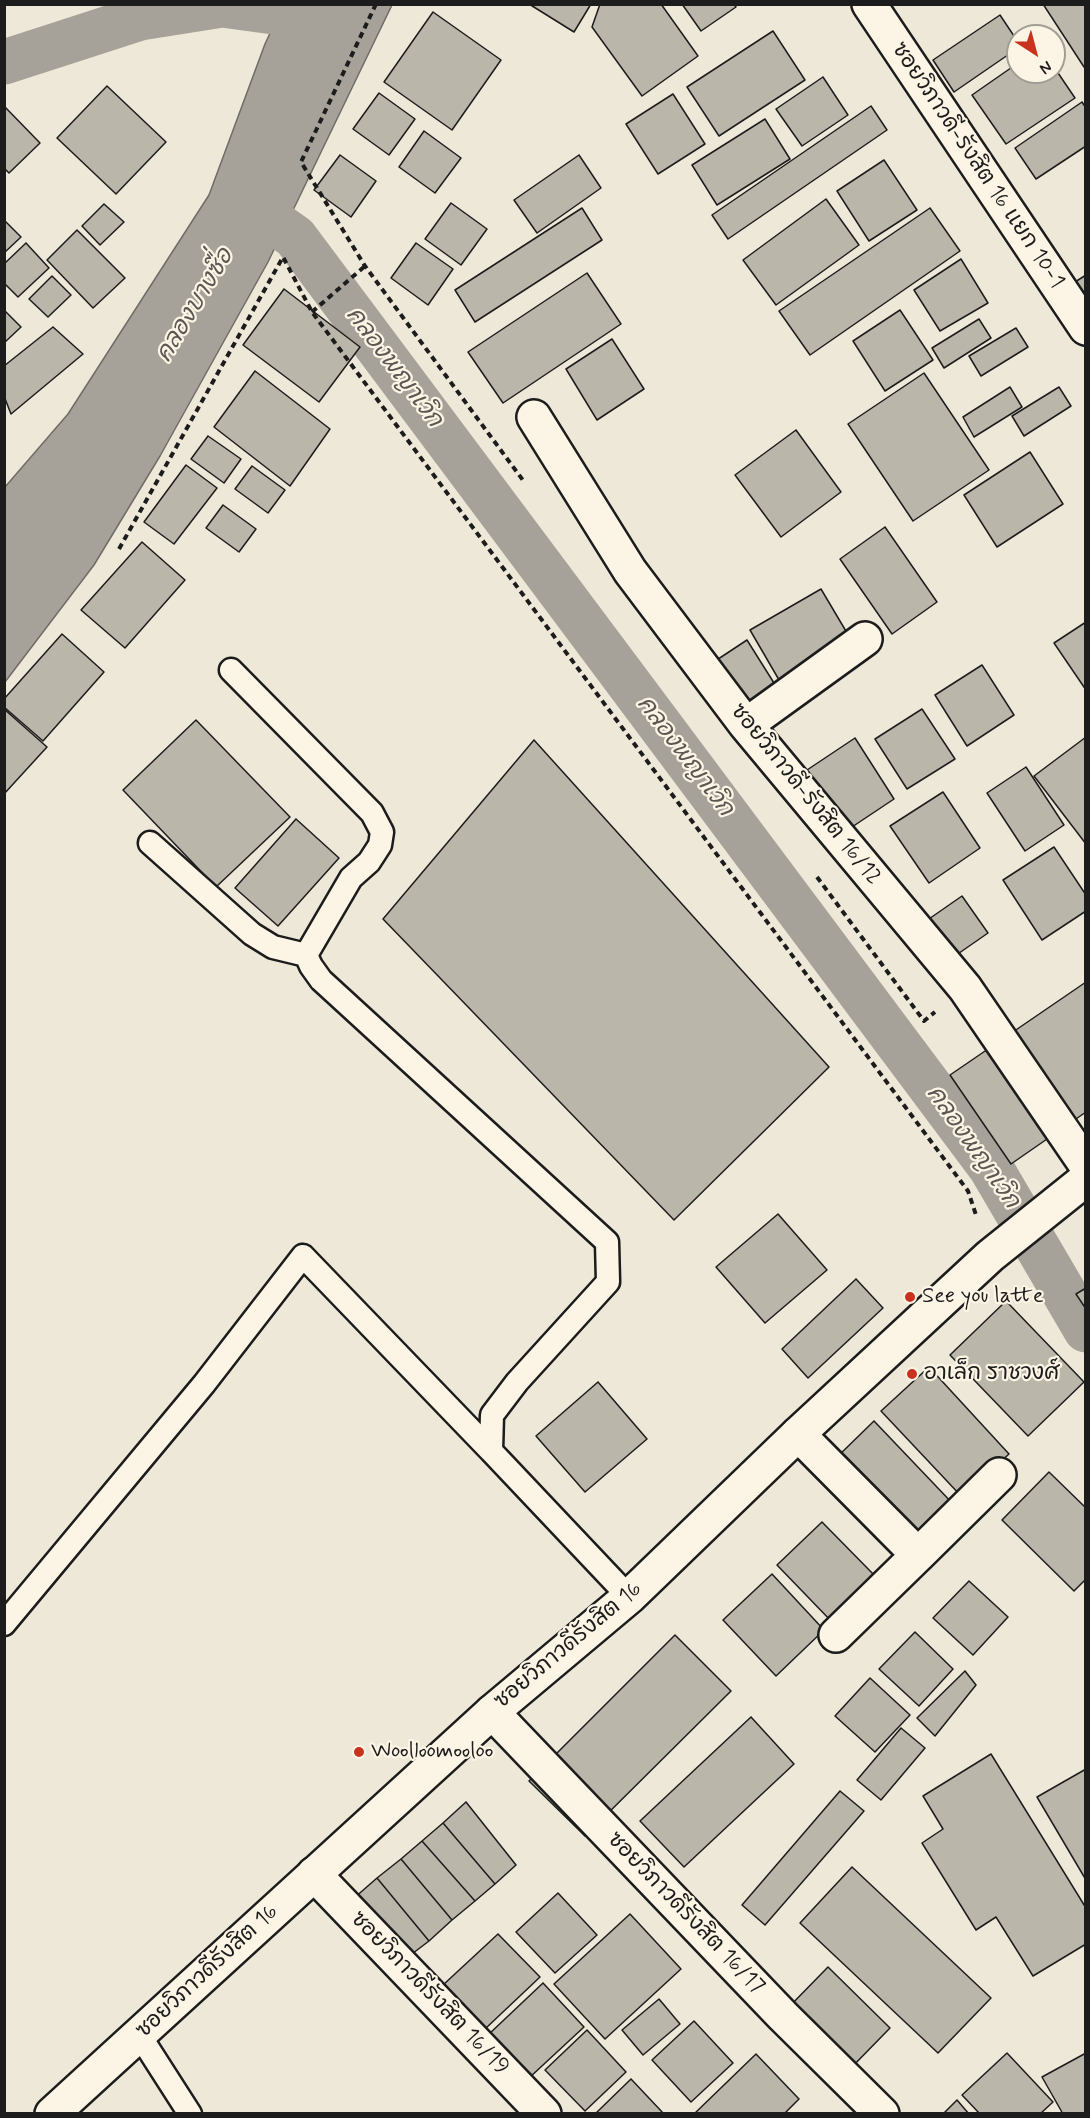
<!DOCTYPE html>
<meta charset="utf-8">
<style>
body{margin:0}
#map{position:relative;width:1090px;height:2118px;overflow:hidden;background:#eee8d9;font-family:Mynerve,sans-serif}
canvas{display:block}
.frame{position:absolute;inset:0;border:6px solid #1c1c1c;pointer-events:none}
.north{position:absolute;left:1006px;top:24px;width:60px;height:60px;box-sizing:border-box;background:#fcf5e5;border:2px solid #a29e95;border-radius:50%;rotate:144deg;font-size:16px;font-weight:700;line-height:24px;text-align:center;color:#1c1c1c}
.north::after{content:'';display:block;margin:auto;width:21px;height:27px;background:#c8321e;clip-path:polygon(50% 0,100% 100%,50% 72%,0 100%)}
</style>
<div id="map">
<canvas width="1090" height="2118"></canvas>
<div class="frame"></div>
<div class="north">N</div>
</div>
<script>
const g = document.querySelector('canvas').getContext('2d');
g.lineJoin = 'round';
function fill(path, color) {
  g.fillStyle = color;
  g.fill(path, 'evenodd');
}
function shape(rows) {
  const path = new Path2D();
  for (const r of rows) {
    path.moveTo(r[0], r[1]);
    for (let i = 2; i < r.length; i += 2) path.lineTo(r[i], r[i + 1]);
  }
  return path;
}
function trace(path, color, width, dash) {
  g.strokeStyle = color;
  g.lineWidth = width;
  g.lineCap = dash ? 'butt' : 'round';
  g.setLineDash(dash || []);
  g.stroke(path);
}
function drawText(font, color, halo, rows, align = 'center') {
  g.font = font + ' Mynerve,"Playpen Sans Thai",sans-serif';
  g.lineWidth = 4.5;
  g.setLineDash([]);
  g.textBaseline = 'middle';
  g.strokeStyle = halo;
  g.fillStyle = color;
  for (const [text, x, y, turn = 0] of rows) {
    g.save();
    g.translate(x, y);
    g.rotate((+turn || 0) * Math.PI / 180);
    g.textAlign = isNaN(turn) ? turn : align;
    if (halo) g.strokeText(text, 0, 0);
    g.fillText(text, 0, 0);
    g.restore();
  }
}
const water = shape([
 [283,5,392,5,268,262,160,456,94,565,5,682,5,487,68,414,209,195,265,44,283,5]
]);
const canal = shape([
 [4,62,140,18,222,5,325,19],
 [254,208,295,237,991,1168,1086,1330]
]);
const building = shape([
 [529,4,591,4,574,32,529,4],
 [600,4,661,4,698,56,642,96,592,27,600,4],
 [682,4,734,4,736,7,701,31,682,4],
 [1043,4,1086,4,1086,66,1084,67,1043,4],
 [433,12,501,60,452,130,384,82,433,12],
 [1000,15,1018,42,1018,48,954,92,933,60,1000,15],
 [773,31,805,80,719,136,687,87,773,31],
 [1018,63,1018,72,1054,72,1054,67,1075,98,1006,144,972,95,1018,63],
 [823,77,848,115,802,146,776,109,823,77],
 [107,86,166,142,116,194,57,138,107,86],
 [379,93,415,119,389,155,353,129,379,93],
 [673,94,705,144,658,174,626,124,673,94],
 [1082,102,1086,108,1086,146,1036,179,1015,148,1082,102],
 [4,106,40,143,9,173,4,168,4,106],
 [871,106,887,130,728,239,712,215,871,106],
 [765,119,790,159,717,205,692,165,765,119],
 [424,131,461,158,435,193,399,167,424,131],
 [340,155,376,181,351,217,314,190,340,155],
 [579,155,601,188,537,233,514,200,579,155],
 [884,160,917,210,869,241,837,191,884,160],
 [826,199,859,245,776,305,743,260,826,199],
 [451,203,487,229,461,265,425,239,451,203],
 [104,204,124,222,100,245,82,226,104,204],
 [582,208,602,240,475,322,455,290,582,208],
 [930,208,960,251,810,355,779,311,930,208],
 [4,220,21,237,4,253,4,220],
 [77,230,125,278,93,308,47,260,77,230],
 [26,243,49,268,18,297,4,283,4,264,26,243],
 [416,243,453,269,428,305,391,278,416,243],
 [961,259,988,303,940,331,914,290,961,259],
 [587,273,621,324,503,403,468,352,587,273],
 [1086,275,1086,298,1075,282,1086,275],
 [52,276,71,295,48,317,29,299,52,276],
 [284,289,360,347,319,402,243,345,284,289],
 [4,310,21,327,4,343,4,310],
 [900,310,933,360,885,391,853,341,900,310],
 [979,319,991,338,944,368,932,348,979,319],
 [53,327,83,354,11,414,4,396,4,366,53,327],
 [1016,328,1028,347,981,376,969,356,1016,328],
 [612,339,644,389,597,420,566,369,612,339],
 [255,371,330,429,290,486,214,427,255,371],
 [924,373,989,470,913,521,848,424,924,373],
 [1010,387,1022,407,974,437,963,417,1010,387],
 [1059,387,1071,406,1024,436,1012,416,1059,387],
 [796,430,841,492,781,537,735,475,796,430],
 [208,436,241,459,224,483,191,459,208,436],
 [1030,452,1063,504,997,547,964,495,1030,452],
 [186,465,217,488,174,544,144,522,186,465],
 [252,466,285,490,268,513,235,489,252,466],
 [223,505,256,529,239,552,206,528,223,505],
 [885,527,937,602,892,634,840,559,885,527],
 [142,542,185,580,125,648,81,610,142,542],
 [821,589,853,643,782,685,750,630,821,589],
 [1086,622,1086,690,1054,643,1086,622],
 [62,634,104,672,43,741,4,707,4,699,62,634],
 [747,640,779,691,732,721,700,671,747,640],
 [982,665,1014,715,967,746,935,695,982,665],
 [4,709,47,747,4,794,4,709],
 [922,709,955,759,907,789,875,739,922,709],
 [196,720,290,817,216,887,123,790,196,720],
 [1086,737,1086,844,1034,776,1086,737],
 [855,738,894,799,843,833,804,772,855,738],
 [534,740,829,1067,674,1220,383,919,534,740],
 [1026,767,1064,825,1025,851,987,793,1026,767],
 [943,792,980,848,929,883,890,826,943,792],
 [296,819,339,858,278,926,235,888,296,819],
 [1054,847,1086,895,1086,911,1042,940,1003,880,1054,847],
 [962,896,988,933,952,958,926,921,962,896],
 [1086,982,1086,1112,1011,1164,950,1075,1086,982],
 [778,1214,827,1270,765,1323,716,1267,778,1214],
 [856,1279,883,1308,808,1378,782,1349,856,1279],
 [1086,1288,1086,1309,1076,1294,1086,1288],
 [1006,1301,1084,1382,1028,1436,950,1355,1006,1301],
 [929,1367,1009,1454,962,1497,881,1411,929,1367],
 [598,1382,647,1439,585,1492,536,1436,598,1382],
 [874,1421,955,1506,916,1544,835,1459,874,1421],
 [1049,1472,1086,1508,1086,1579,1074,1591,1002,1520,1049,1472],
 [822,1522,878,1579,833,1623,777,1565,822,1522],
 [772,1574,824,1630,776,1676,723,1620,772,1574],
 [969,1581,1008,1617,973,1655,933,1618,969,1581],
 [915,1632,953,1669,919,1706,879,1669,915,1632],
 [675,1635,731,1691,585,1836,529,1781,675,1635],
 [965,1671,976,1685,935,1736,917,1718,965,1671],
 [870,1678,910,1715,875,1752,835,1716,870,1678],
 [751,1717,794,1764,684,1867,640,1821,751,1717],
 [901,1728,925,1748,881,1800,857,1780,901,1728],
 [991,1754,1086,1908,1086,1944,1033,1976,996,1917,976,1930,922,1843,943,1829,923,1796,991,1754],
 [1086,1769,1086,1880,1037,1797,1086,1769],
 [840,1791,864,1811,765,1925,742,1905,840,1791],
 [466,1802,516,1865,495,1884,443,1823,466,1802],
 [443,1823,495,1884,475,1901,422,1841,443,1823],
 [422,1841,475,1901,452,1920,401,1859,422,1841],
 [401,1859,452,1920,429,1941,377,1878,401,1859],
 [852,1867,991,1998,938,2053,800,1923,852,1867],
 [377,1878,429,1941,404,1960,353,1899,377,1878],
 [558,1893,597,1935,555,1973,516,1932,558,1893],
 [630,1914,681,1969,605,2039,554,1984,630,1914],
 [498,1934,540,1977,485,2029,443,1985,498,1934],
 [828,1967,890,2028,848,2071,786,2010,828,1967],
 [543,1983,584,2027,529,2078,488,2035,543,1983],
 [659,1999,680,2024,643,2055,622,2030,659,1999],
 [694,2021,733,2063,691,2102,652,2060,694,2021],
 [587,2030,626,2072,585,2111,545,2070,587,2030],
 [1007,2053,1053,2102,1040,2114,980,2114,962,2095,1007,2053],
 [1086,2053,1086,2114,1063,2114,1042,2077,1086,2053],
 [756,2054,799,2099,784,2114,694,2114,756,2054],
 [631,2079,664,2114,595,2114,631,2079],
 [957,2100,969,2114,943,2114,957,2100]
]);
const path = shape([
 [376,4,301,162,365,266,525,483],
 [312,312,365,266],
 [119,549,283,257,312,312,968,1191,977,1218],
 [817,877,924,1021,935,1012]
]);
const service = shape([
 [231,670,372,813,382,832,380,845,369,862,351,878,306,955,311,966,321,980,607,1242,608,1282,517,1382,492,1415,491,1451,629,1597],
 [150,843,252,934,273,947,306,955],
 [4,1624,204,1384,303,1256,491,1451],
 [140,2036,190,2114]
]);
const minor = shape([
 [869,4,1086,328],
 [534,417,630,571,746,725,965,988,1086,1165],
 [746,725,865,639],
 [798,1434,918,1555,999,1475],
 [836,1635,918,1555],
 [492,1712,783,2016,882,2114],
 [314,1874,544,2114]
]);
const tertiary = shape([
 [52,2114,492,1712,629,1597,798,1434,990,1256,1086,1179]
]);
const markers = [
 [910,1297,6,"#c8321e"],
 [912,1374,6,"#c8321e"],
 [359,1752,6,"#c8321e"]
];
const streetNames = [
 ["ซอยวิภาวดี-รังสิต 16 แยก 10-1",977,166,56],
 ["ซอยวิภาวดี-รังสิต 16/12",805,795,51],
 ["ซอยวิภาวดีรังสิต 16",569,1646,-40],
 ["ซอยวิภาวดีรังสิต 16/17",685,1914,46],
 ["ซอยวิภาวดีรังสิต 16",208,1972,-43],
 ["ซอยวิภาวดีรังสิต 16/19",429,1994,46]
];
const poiNames = [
 ["See you latte",922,1297],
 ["อาเล็ก ราชวงศ์",924,1374],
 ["Woolloomooloo",371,1752]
];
const waterNames = [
 ["คลองบางซื่อ",196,306,-59],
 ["คลองพญาเวิก",393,368,53],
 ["คลองพญาเวิก",684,757,53],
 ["คลองพญาเวิก",972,1148,55]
];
fill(water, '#a7a299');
trace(water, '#6f6c67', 1.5);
trace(canal, '#a7a299', 45);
fill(building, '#bab6aa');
trace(building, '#1c1c1c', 1.5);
trace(service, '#1c1c1c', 27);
trace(minor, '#1c1c1c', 38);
trace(tertiary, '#1c1c1c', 38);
trace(path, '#1c1c1c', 4, [6, 4.5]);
trace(service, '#fcf5e5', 22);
trace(minor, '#fcf5e5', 33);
trace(tertiary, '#fcf5e5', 33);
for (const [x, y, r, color] of markers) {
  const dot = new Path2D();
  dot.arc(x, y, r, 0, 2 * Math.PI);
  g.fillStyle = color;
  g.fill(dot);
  trace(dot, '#fcf5e5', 2);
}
drawText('22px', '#1c1c1c', '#fcf5e5', streetNames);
drawText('22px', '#1c1c1c', '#fcf5e5', poiNames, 'left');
drawText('italic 24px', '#5b5854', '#fcf5e5', waterNames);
</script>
